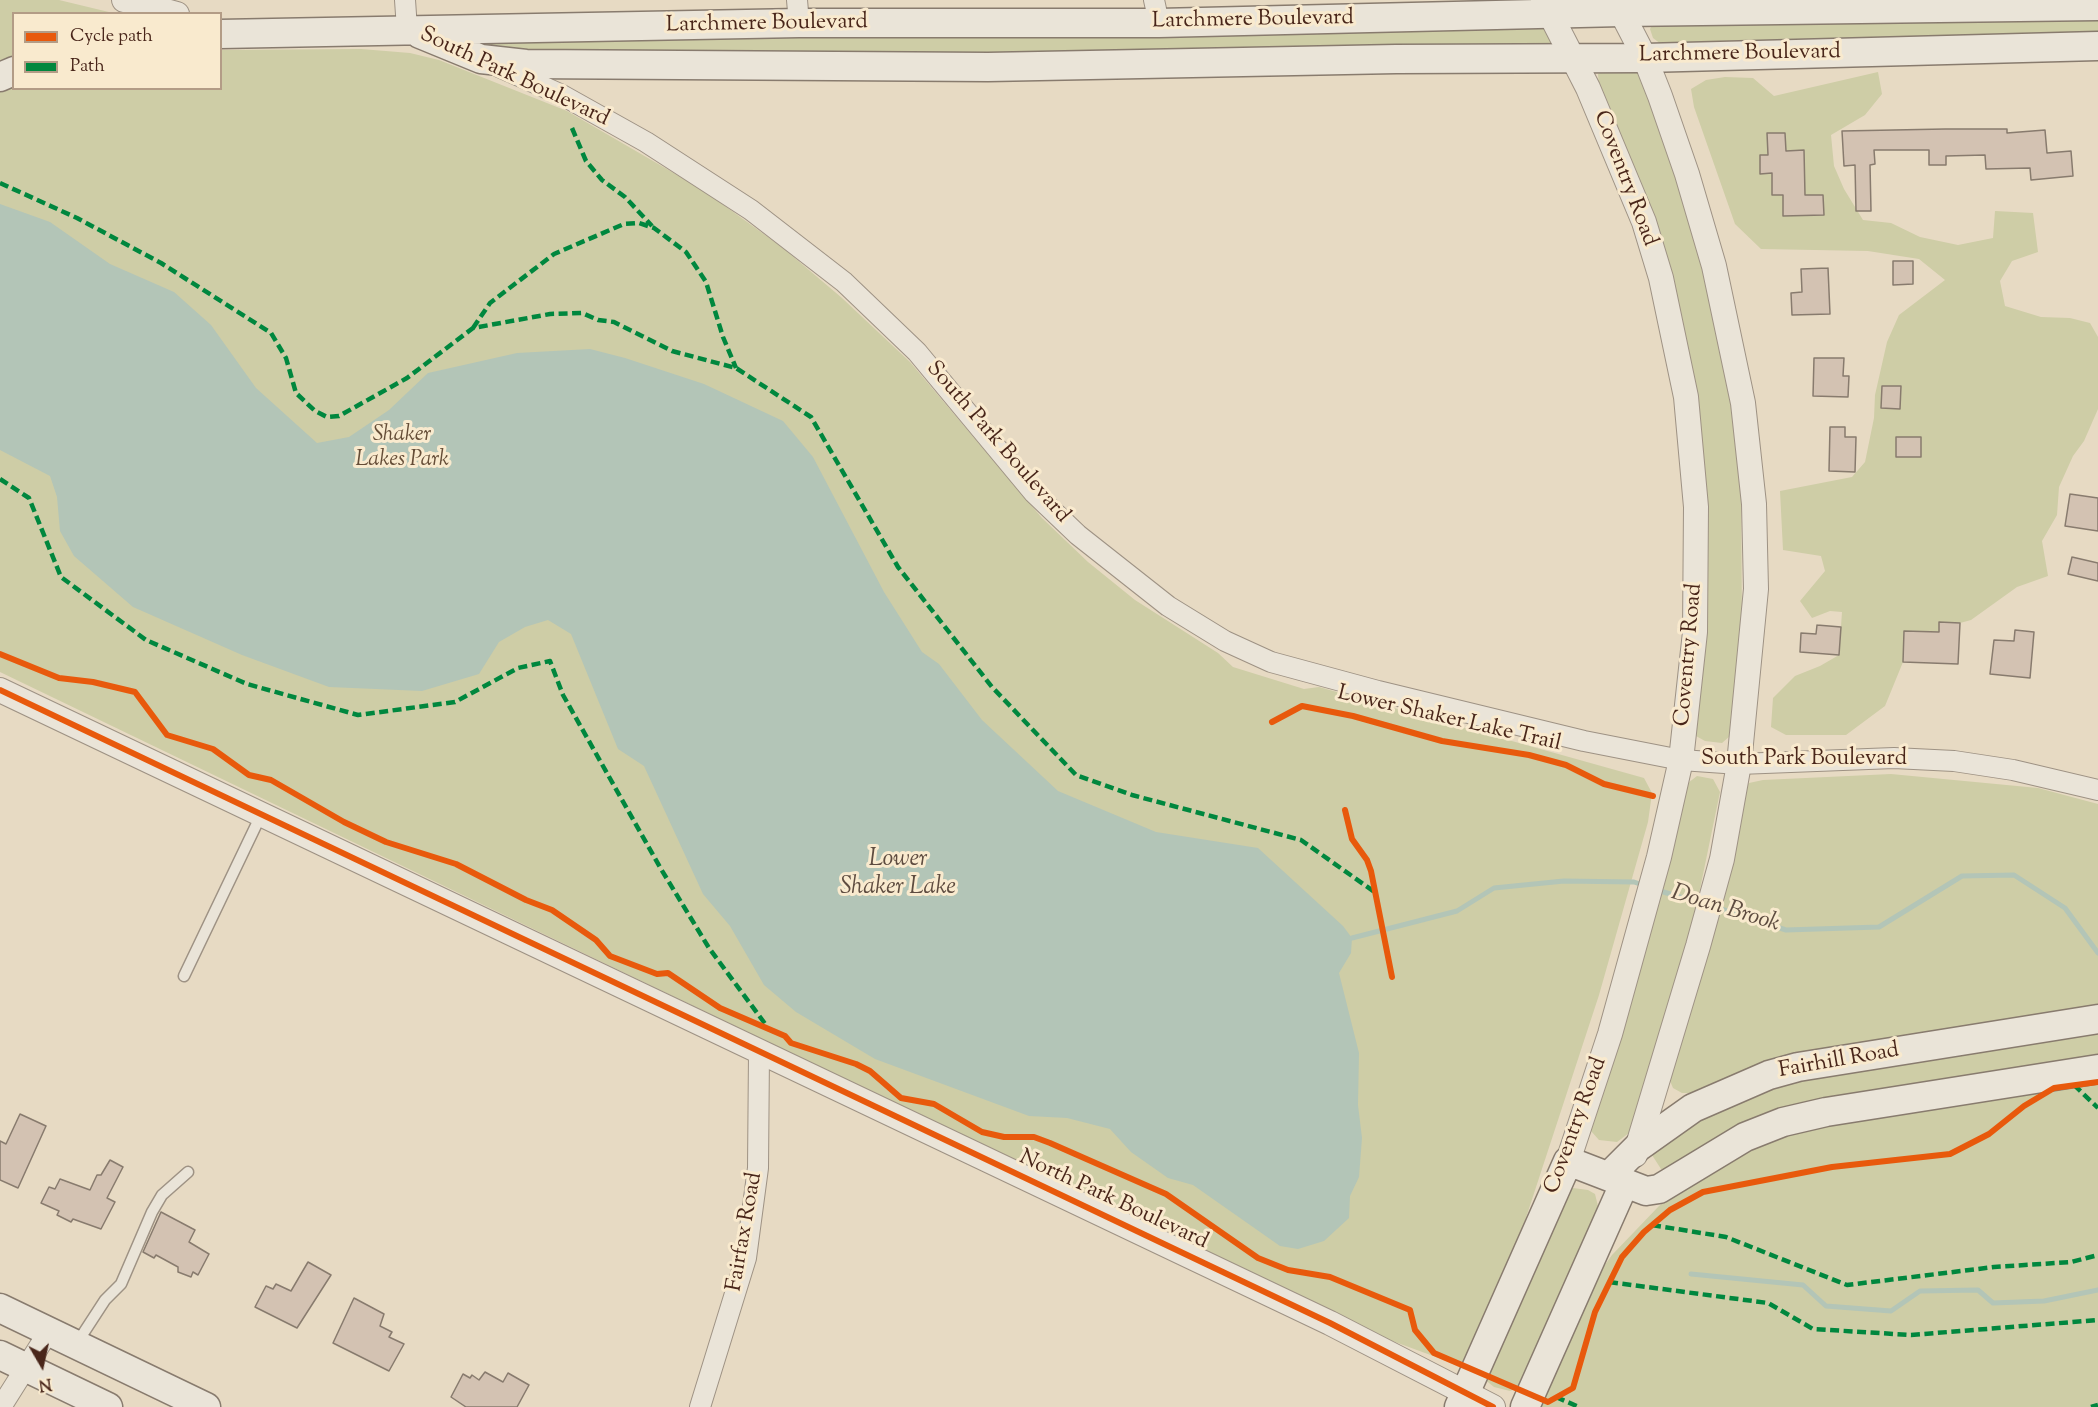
<!DOCTYPE html>
<style>
body{margin:0}
#map{position:relative;width:2098px;height:1407px;overflow:hidden;background:#e7dac3;font-family:"Sorts Mill Goudy",serif}
canvas{display:block}
.legend{position:absolute;left:12px;top:12px;width:210px;height:78px;box-sizing:border-box;background:#f9eace;border:2px solid #b39c86;margin:0;padding:8px 10px;list-style:none;font-size:18px;color:#49261a}
.legend li{display:flex;align-items:center;gap:12px;height:30px}
.legend b{width:30px;border:2px solid #b39c86}
.north{position:absolute;left:12px;top:1335px;width:60px;height:60px;-webkit-text-stroke:4px #f9eace;paint-order:stroke;rotate:171deg;font-size:16px;font-weight:700;line-height:24px;text-align:center;color:#49261a}
.north::after{content:'';display:block;margin:auto;width:21px;height:27px;background:#49261a;clip-path:polygon(50% 0,100% 100%,50% 72%,0 100%)}
</style>
<div id="map">
<canvas width="2098" height="1407"></canvas>
<ul class="legend">
<li><b style="height:8px;background:#e8590c"></b>Cycle path</li>
<li><b style="height:8px;background:#00873e"></b>Path</li>
</ul>
<div class="north">N</div>
</div>
<script>
const g = document.querySelector('canvas').getContext('2d');
g.lineJoin = 'round';
function fill(path, color) {
  g.fillStyle = color;
  g.fill(path, 'evenodd');
}
function shape(rows) {
  const path = new Path2D();
  for (const r of rows) {
    path.moveTo(r[0], r[1]);
    for (let i = 2; i < r.length; i += 2) path.lineTo(r[i], r[i + 1]);
  }
  return path;
}
function trace(path, color, width, dash) {
  g.strokeStyle = color;
  g.lineWidth = width;
  g.lineCap = dash ? 'butt' : 'round';
  g.setLineDash(dash || []);
  g.stroke(path);
}
function drawText(font, color, halo, rows, align = 'center') {
  g.font = font + ' "Sorts Mill Goudy",serif';
  g.lineWidth = 6;
  g.setLineDash([]);
  g.textBaseline = 'middle';
  g.strokeStyle = halo;
  g.fillStyle = color;
  for (const [text, x, y, turn = 0] of rows) {
    g.save();
    g.translate(x, y);
    g.rotate((+turn || 0) * Math.PI / 180);
    g.textAlign = isNaN(turn) ? turn : align;
    if (halo) g.strokeText(text, 0, 0);
    g.fillText(text, 0, 0);
    g.restore();
  }
}
const green = shape([
 [0,0,59,0,113,13,14,14,14,88,220,88,221,50,361,49,410,53,439,60,567,111,703,190,783,248,842,298,910,362,1042,518,1088,562,1135,600,1218,653,1233,667,1304,689,1319,687,1644,778,1652,793,1648,822,1599,995,1519,1239,1463,1363,1455,1364,1376,1335,0,672],
 [2098,12,2098,37,1661,44,1653,38,1650,29,1654,22],
 [1549,14,1574,57,526,64,407,29],
 [1626,65,1640,75,1674,164,1701,248,1721,338,1734,420,1741,484,1742,627,1730,736,1722,743,1705,741,1696,736,1695,724,1702,481,1599,87,1598,74,1609,67],
 [1878,72,1882,94,1865,115,1831,135,1834,166,1844,189,1863,220,1891,223,1920,237,1958,245,1993,238,1995,211,2033,213,2038,252,2012,261,2000,281,2005,306,2041,317,2070,318,2090,323,2098,337,2098,409,2084,441,2073,456,2059,487,2057,515,2042,541,2048,576,2017,587,1971,620,1960,623,1939,623,1939,632,1904,631,1903,662,1885,706,1846,735,1786,735,1771,727,1773,698,1795,676,1820,666,1839,655,1842,612,1830,611,1812,618,1800,601,1825,571,1821,556,1783,550,1780,491,1852,477,1865,462,1874,418,1875,395,1887,342,1899,315,1945,280,1919,259,1868,251,1761,249,1735,224,1694,107,1691,89,1706,80,1725,77,1753,78,1774,96],
 [1891,774,2038,788,2098,804,2098,1010,1691,1093,1682,1093,1673,1088,1668,1076,1742,792,1749,783,1763,780],
 [1697,776,1713,779,1720,792,1694,918,1655,1057,1629,1133,1617,1142,1599,1140,1591,1131,1592,1114,1684,786],
 [2098,1027,2098,1059,1806,1106,1669,1170,1661,1169,1652,1155,1692,1120,1771,1083],
 [2098,1079,2098,1407,1542,1407,1538,1404,1597,1276,1612,1255,1659,1206,1699,1176,1737,1153,1801,1128],
 [1573,1188,1588,1190,1595,1194,1598,1206,1596,1217,1517,1388,1510,1391,1494,1387,1484,1379,1562,1198]
]);
const water = shape([
 [0,204,50,222,110,264,174,292,211,325,256,388,317,443,349,437,389,410,428,373,517,353,590,349,625,358,704,384,783,421,813,457,884,592,922,652,939,664,982,720,1058,791,1156,832,1258,848,1343,926,1352,938,1351,953,1339,973,1359,1053,1358,1105,1362,1138,1359,1177,1350,1196,1349,1218,1324,1241,1298,1249,1280,1246,1193,1185,1168,1178,1131,1152,1110,1129,1067,1118,1029,1116,875,1059,796,1012,764,985,730,926,703,894,644,766,618,749,571,634,548,620,525,627,499,642,479,674,422,691,329,687,242,655,133,607,74,556,60,531,57,497,50,476,0,450]
]);
const stream = shape([
 [1657,890,1703,904],
 [1715,907,1786,930,1879,927,1962,876,2014,875,2065,908,2098,953],
 [1352,938,1457,911,1494,888,1564,881,1634,882,1646,886],
 [1691,1274,1803,1285,1826,1306,1891,1311,1920,1291,1978,1290,1993,1303,2044,1301,2098,1290]
]);
const building = shape([
 [1945,129,2007,129,2007,133,2045,130,2047,153,2071,151,2073,176,2031,180,2030,168,1986,169,1985,155,1946,156,1946,165,1929,165,1929,150,1874,150,1875,164,1870,165,1871,211,1856,211,1855,165,1844,166,1842,131,1945,129],
 [1767,133,1785,133,1786,151,1804,150,1805,195,1823,195,1824,215,1783,216,1783,195,1772,195,1772,173,1760,174,1760,155,1768,155,1767,133],
 [1893,261,1913,261,1913,284,1893,285,1893,261],
 [1828,268,1830,314,1792,315,1791,293,1802,292,1801,269,1828,268],
 [1814,358,1844,358,1843,376,1849,376,1848,397,1813,396,1814,358],
 [1882,386,1901,386,1900,409,1881,408,1882,386],
 [1830,427,1845,427,1845,437,1856,437,1855,472,1829,471,1830,427],
 [1896,437,1921,437,1921,457,1896,457,1896,437],
 [2070,494,2098,498,2098,531,2065,526,2070,494],
 [2072,557,2098,563,2098,581,2068,574,2072,557],
 [1939,622,1960,623,1958,664,1903,662,1904,631,1939,632,1939,622],
 [1817,625,1841,627,1839,655,1800,652,1801,633,1816,634,1817,625],
 [2015,630,2034,632,2030,678,1990,674,1994,640,2014,641,2015,630],
 [20,1114,46,1126,18,1188,0,1180,0,1141,6,1144,20,1114],
 [110,1160,123,1167,107,1198,115,1202,101,1229,73,1219,71,1222,57,1215,59,1211,41,1203,49,1187,55,1189,60,1179,90,1190,97,1175,101,1175,110,1160],
 [161,1212,195,1230,189,1242,209,1254,198,1275,193,1272,191,1277,178,1272,178,1267,156,1255,154,1258,143,1252,161,1212],
 [308,1262,331,1275,297,1328,255,1307,266,1286,273,1289,276,1284,291,1291,308,1262],
 [354,1298,384,1314,380,1326,392,1332,389,1337,404,1344,389,1371,333,1343,354,1298],
 [485,1372,503,1382,508,1373,529,1385,517,1407,466,1407,451,1397,463,1374,470,1378,472,1375,479,1380,485,1372]
]);
const service = shape([
 [184,976,261,815],
 [77,1343,105,1300,121,1284,152,1212,162,1195,188,1172]
]);
const minor = shape([
 [405,0,407,29],
 [797,0,799,23],
 [1154,0,1159,23],
 [499,67,562,95,646,142,751,210,844,282,917,352,1034,493,1078,535,1168,606,1225,641,1271,662,1378,691,1584,741,1681,760,1739,764,1894,758,1954,761,2013,770,2098,790],
 [1,1407,49,1331],
 [700,1407,746,1258,758,1168,759,1053]
]);
const tertiary = shape([
 [124,0,177,14],
 [1543,0,1588,88,1644,222,1661,278,1686,397,1696,507,1695,632,1681,760,1659,857,1610,1034,1568,1161],
 [1615,0,1645,58,1660,96,1687,174,1714,266,1743,403,1754,504,1756,589,1739,764,1722,859,1698,946,1635,1155],
 [0,690,1330,1323,1493,1407]
]);
const secondary = shape([
 [220,34,799,23,1159,23,1622,12,2098,6],
 [420,34,481,59,526,64,988,67,1396,59,1645,58,2098,46],
 [0,77,14,71],
 [1609,1176,1638,1147,1693,1108,1769,1075,1798,1067,2098,1019],
 [0,1308,206,1407],
 [0,1355,108,1407],
 [1459,1407,1568,1161,1646,1191,1659,1189,1745,1137,1783,1122,1826,1112,2098,1069],
 [1525,1407,1625,1182]
]);
const quiet = shape([
 [572,128,586,161,602,180,625,197,652,226],
 [0,183,77,218,161,263,271,333,286,358,296,393,315,411,327,417,339,416,407,378,473,328,550,314,582,313,598,320,614,322,672,351,736,368,811,417,898,567,992,687,1076,775,1132,795,1301,840,1376,893],
 [473,328,490,303,554,254,624,224,639,223,654,228,686,252,706,282,723,337,736,368],
 [0,479,29,498,61,577,146,640,247,684,358,715,455,702,518,668,550,661,563,695,661,869,709,948,766,1025],
 [2074,1085,2098,1108],
 [1652,1225,1726,1237,1847,1285,1994,1267,2071,1262,2098,1255],
 [1609,1282,1768,1303,1813,1329,1911,1335,2098,1320],
 [1556,1397,1579,1407],
 [2091,1407,2098,1405]
]);
const cycleway = shape([
 [0,654,59,678,93,682,135,692,167,735,213,749,249,775,271,780,344,822,386,842,456,864,526,900,552,910,596,940,610,956,657,974,668,973,720,1008,785,1036,791,1043,856,1064,870,1071,901,1098,934,1104,982,1132,1004,1137,1034,1137,1050,1143,1166,1194,1258,1258,1288,1270,1330,1277,1410,1310,1415,1330,1434,1353,1548,1402,1573,1388,1595,1312,1622,1257,1644,1232,1670,1210,1703,1192,1832,1167,1950,1154,1989,1134,2024,1106,2054,1088,2098,1082],
 [0,690,1330,1323,1493,1407],
 [1272,722,1302,706,1353,716,1442,741,1529,755,1566,765,1604,784,1653,796],
 [1345,810,1352,839,1367,860,1371,871,1392,977]
]);
const streetNames = [
 ["Larchmere Boulevard",1253,21,-1],
 ["Larchmere Boulevard",767,25,-1],
 ["Larchmere Boulevard",1740,55,-1],
 ["South Park Boulevard",514,78,25],
 ["Coventry Road",1624,179,69],
 ["South Park Boulevard",997,443,49],
 ["Coventry Road",1690,655,-85],
 ["Lower Shaker Lake Trail",1449,720,13],
 ["South Park Boulevard",1804,760],
 ["Fairhill Road",1839,1062,-10],
 ["Coventry Road",1577,1126,-70],
 ["North Park Boulevard",1113,1201,25],
 ["Fairfax Road",746,1232,-80]
];
const parkNames = [
 ["Shaker",402,436],
 ["Lakes Park",402,461]
];
const waterNames = [
 ["Lower",898,861],
 ["Shaker Lake",898,889],
 ["Doan Brook",1725,910,17]
];
fill(green, '#cecda6');
fill(water, '#b3c5b7');
trace(stream, '#b3c5b7', 5);
fill(building, '#d3c2b2');
trace(building, '#887b6e', 1.5);
trace(service, '#9e9284', 13);
trace(minor, '#9e9284', 22);
trace(tertiary, '#9e9284', 26);
trace(secondary, '#887b6e', 31);
trace(service, '#eae4d8', 10);
trace(minor, '#eae4d8', 20);
trace(tertiary, '#eae4d8', 24);
trace(secondary, '#eae4d8', 28);
trace(quiet, '#00873e', 4.5, [9, 4.5]);
trace(cycleway, '#e8590c', 6);
drawText('22px', '#49261a', '#f9eace', streetNames);
drawText('italic 22px', '#654d37', '#f9eace', parkNames);
drawText('italic 24px', '#5e4c40', '#f9eace', waterNames);
</script>
